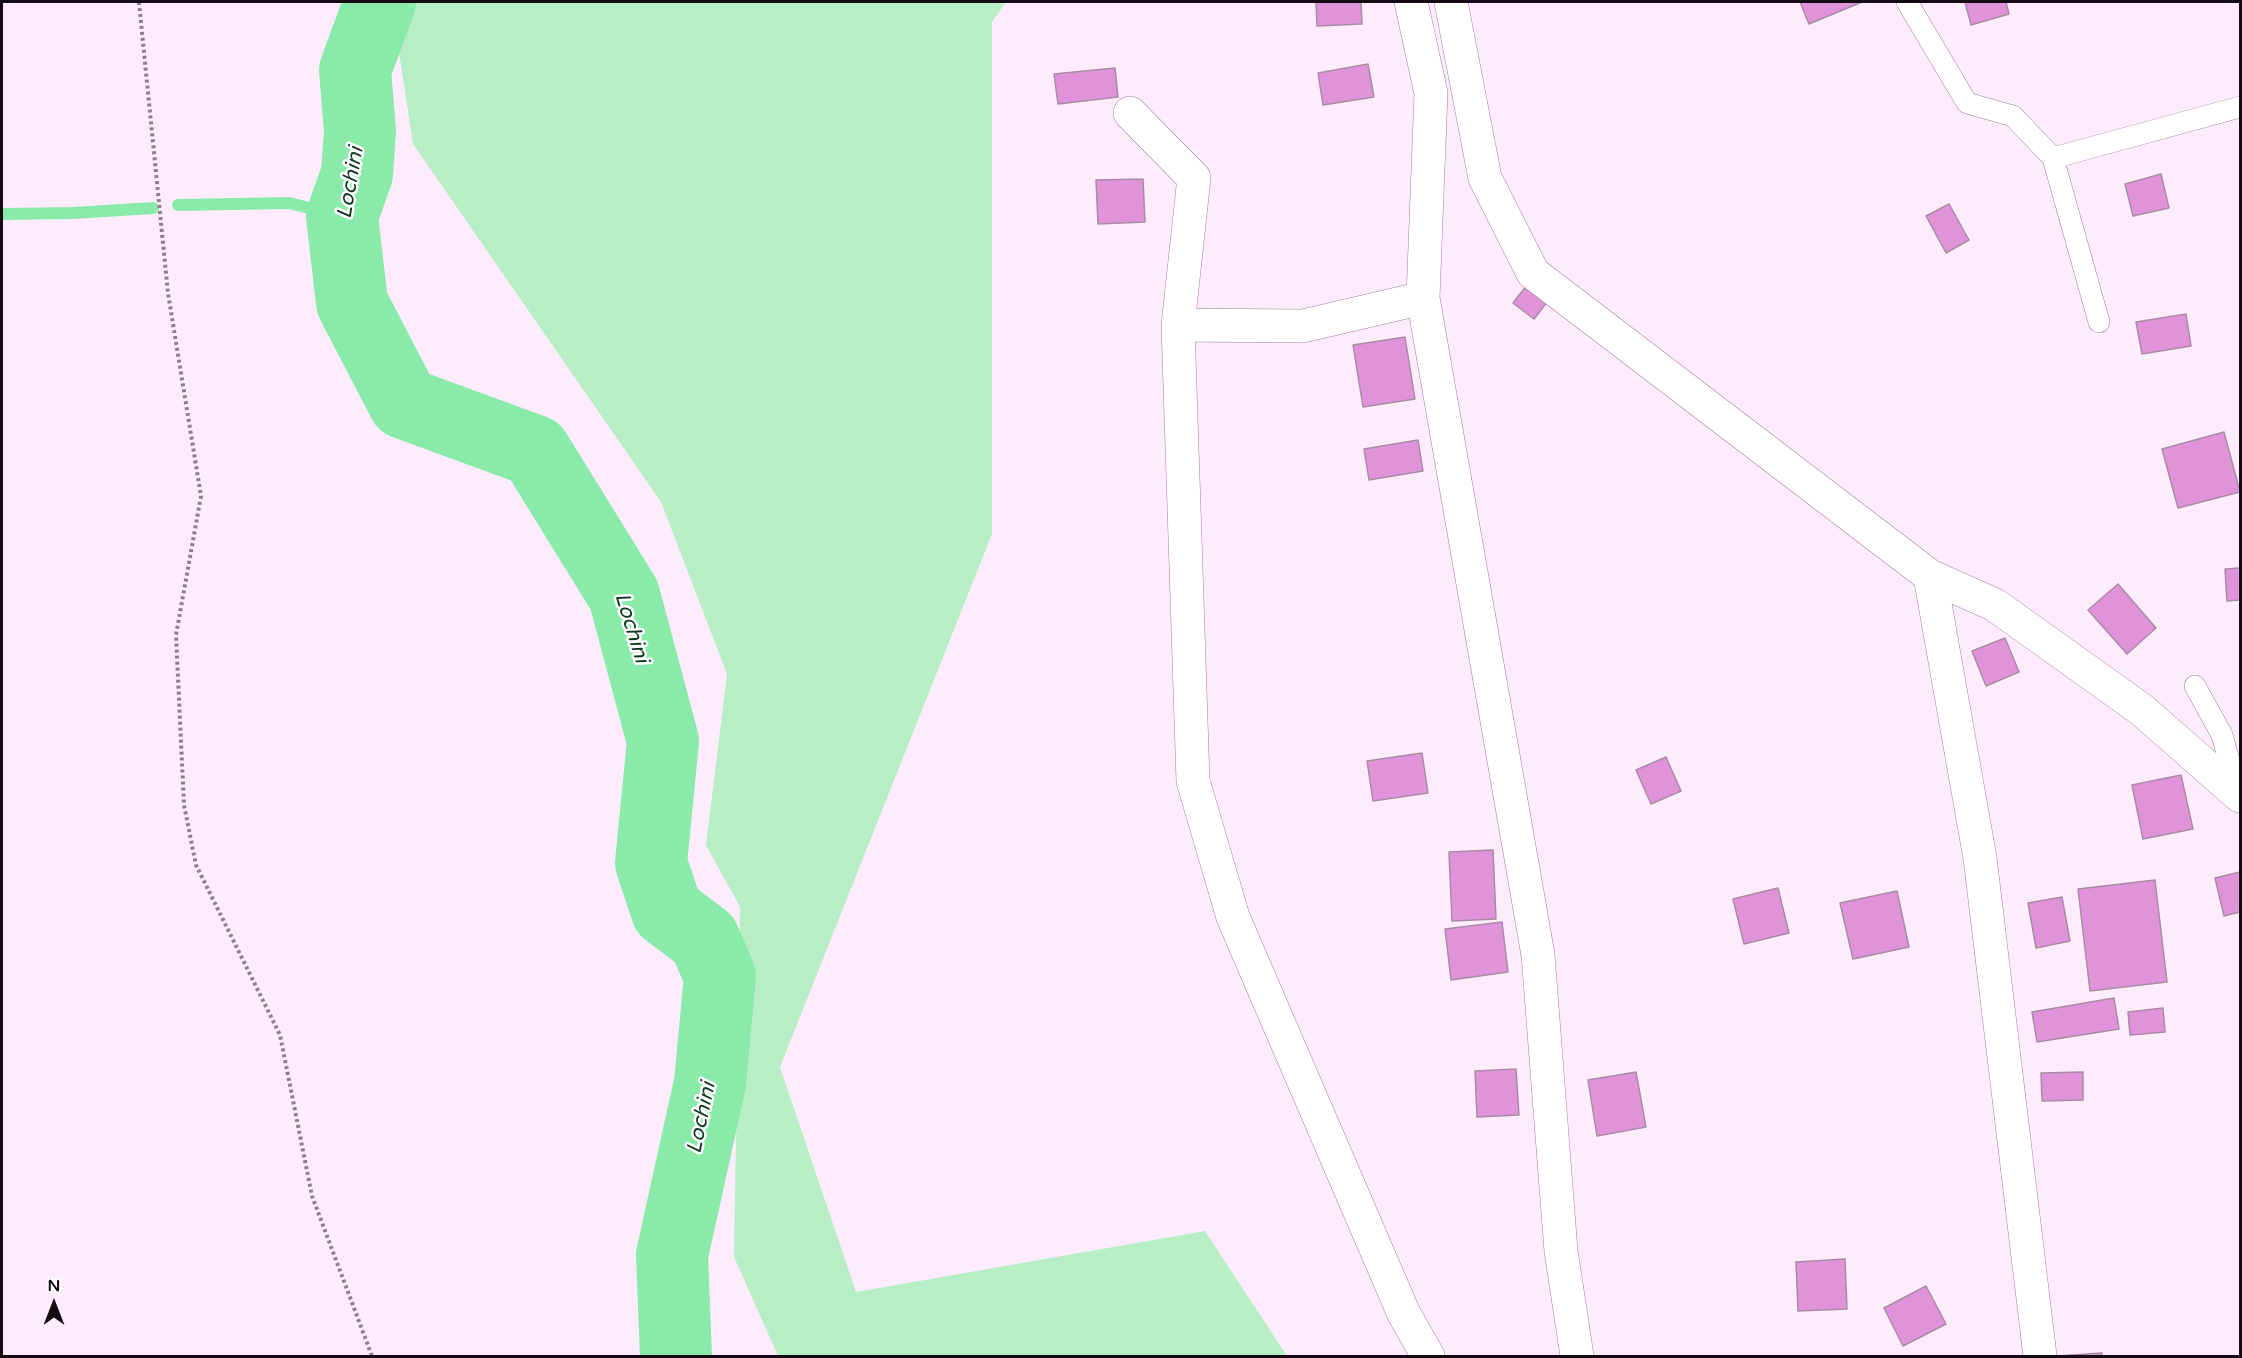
<!DOCTYPE html>
<style>
body{margin:0}
#map{position:relative;width:2242px;height:1358px;overflow:hidden;background:#feecfc;font-family:"Varela Round",sans-serif}
canvas{display:block}
.frame{position:absolute;inset:0;border:3px solid #140a13;pointer-events:none}
.north{position:absolute;left:24px;top:1274px;width:60px;height:60px;-webkit-text-stroke:4px #fff;paint-order:stroke;rotate:0deg;font-size:16px;font-weight:700;line-height:24px;text-align:center;color:#140a13}
.north::after{content:'';display:block;margin:auto;width:21px;height:27px;background:#140a13;clip-path:polygon(50% 0,100% 100%,50% 72%,0 100%)}
</style>
<div id="map">
<canvas width="2242" height="1358"></canvas>
<div class="frame"></div>
<div class="north">N</div>
</div>
<script>
const g = document.querySelector('canvas').getContext('2d');
g.lineJoin = 'round';
function fill(path, color) {
  g.fillStyle = color;
  g.fill(path, 'evenodd');
}
function shape(rows) {
  const path = new Path2D();
  for (const r of rows) {
    path.moveTo(r[0], r[1]);
    for (let i = 2; i < r.length; i += 2) path.lineTo(r[i], r[i + 1]);
  }
  return path;
}
function trace(path, color, width, dash) {
  g.strokeStyle = color;
  g.lineWidth = width;
  g.lineCap = dash ? 'butt' : 'round';
  g.setLineDash(dash || []);
  g.stroke(path);
}
function drawText(font, color, halo, rows, align = 'center') {
  g.font = font + ' "Varela Round",sans-serif';
  g.lineWidth = 5;
  g.setLineDash([]);
  g.textBaseline = 'middle';
  g.strokeStyle = halo;
  g.fillStyle = color;
  for (const [text, x, y, turn = 0] of rows) {
    g.save();
    g.translate(x, y);
    g.rotate((+turn || 0) * Math.PI / 180);
    g.textAlign = isNaN(turn) ? turn : align;
    if (halo) g.strokeText(text, 0, 0);
    g.fillText(text, 0, 0);
    g.restore();
  }
}
const green = shape([
 [408,2,1006,2,992,22,992,534,780,1067,856,1292,1205,1231,1287,1356,778,1356,734,1257,740,907,706,845,727,674,661,502,413,144,397,39]
]);
const stream = shape([
 [178,205,289,203,342,216],
 [2,214,73,213,153,208]
]);
const river = shape([
 [380,2,355,70,360,131,357,174,342,216,352,303,404,403,535,451,624,595,663,741,651,863,667,911,704,939,720,976,710,1083,672,1255,676,1356]
]);
const building = shape([
 [1316,2,1361,2,1362,24,1317,26,1316,2],
 [1800,2,1862,2,1809,24,1800,2],
 [1965,2,2006,2,2009,14,1971,25,1965,2],
 [1368,64,1374,97,1323,105,1318,73,1368,64],
 [1115,68,1118,97,1058,104,1054,74,1115,68],
 [2161,174,2169,208,2133,216,2125,184,2161,174],
 [1143,179,1145,222,1098,224,1096,180,1143,179],
 [1949,204,1969,240,1946,253,1926,216,1949,204],
 [1530,281,1551,297,1534,319,1513,303,1530,281],
 [2186,314,2191,346,2142,354,2136,322,2186,314],
 [1405,337,1415,399,1363,407,1353,345,1405,337],
 [2224,432,2240,492,2178,508,2162,449,2224,432],
 [1418,440,1423,471,1369,480,1364,449,1418,440],
 [2240,568,2240,600,2227,601,2225,569,2240,568],
 [2118,584,2156,628,2127,654,2088,610,2118,584],
 [2005,638,2019,672,1986,686,1972,651,2005,638],
 [1422,753,1428,793,1373,801,1367,761,1422,753],
 [1666,757,1681,791,1651,804,1636,770,1666,757],
 [2181,775,2193,829,2143,839,2132,785,2181,775],
 [1493,850,1496,919,1452,921,1449,852,1493,850],
 [2240,872,2240,912,2224,916,2215,878,2240,872],
 [2155,880,2167,982,2090,991,2078,889,2155,880],
 [1778,888,1789,933,1744,944,1733,899,1778,888],
 [1897,891,1909,947,1853,959,1840,903,1897,891],
 [2062,897,2070,941,2036,948,2028,903,2062,897],
 [1502,922,1508,972,1451,980,1445,929,1502,922],
 [2114,998,2119,1029,2037,1042,2032,1012,2114,998],
 [2163,1008,2165,1032,2130,1035,2128,1012,2163,1008],
 [1516,1069,1519,1115,1477,1117,1475,1071,1516,1069],
 [1636,1072,1646,1127,1597,1136,1588,1080,1636,1072],
 [2083,1072,2083,1100,2042,1101,2041,1073,2083,1072],
 [1845,1259,1847,1309,1798,1311,1796,1262,1845,1259],
 [1926,1286,1946,1324,1903,1346,1884,1308,1926,1286],
 [2102,1353,2102,1356,2056,1356,2102,1353]
]);
const path = shape([
 [139,2,168,293,201,496,176,635,184,805,196,865,280,1035,312,1196,372,1356]
]);
const service = shape([
 [1907,2,1967,103,2013,116,2053,158,2099,322],
 [2053,158,2240,107],
 [2195,686,2222,735,2238,793]
]);
const minor = shape([
 [1411,2,1431,93,1423,298,1538,955,1561,1251,1577,1356],
 [1451,2,1485,178,1533,273,1930,576,1980,858,2040,1356],
 [1130,113,1194,178,1178,325,1193,781,1233,917,1404,1314,1428,1356],
 [1178,325,1303,326,1423,298],
 [1930,576,1995,605,2142,710,2240,796]
]);
const waterNames = [
 ["Lochini",351,183,-80],
 ["Lochini",631,628,73],
 ["Lochini",702,1118,-78]
];
fill(green, '#b7eec6');
trace(stream, '#8aeaa9', 12);
trace(river, '#8aeaa9', 72);
fill(building, '#e193da');
trace(building, '#a88ca5', 1.5);
trace(service, '#9c8199', 22);
trace(minor, '#9c8199', 34);
trace(path, '#8d7f8b', 4, [3, 3]);
trace(service, '#fff', 21);
trace(minor, '#fff', 33);
drawText('italic 21px', '#0e371e', '#fff', waterNames);
</script>
